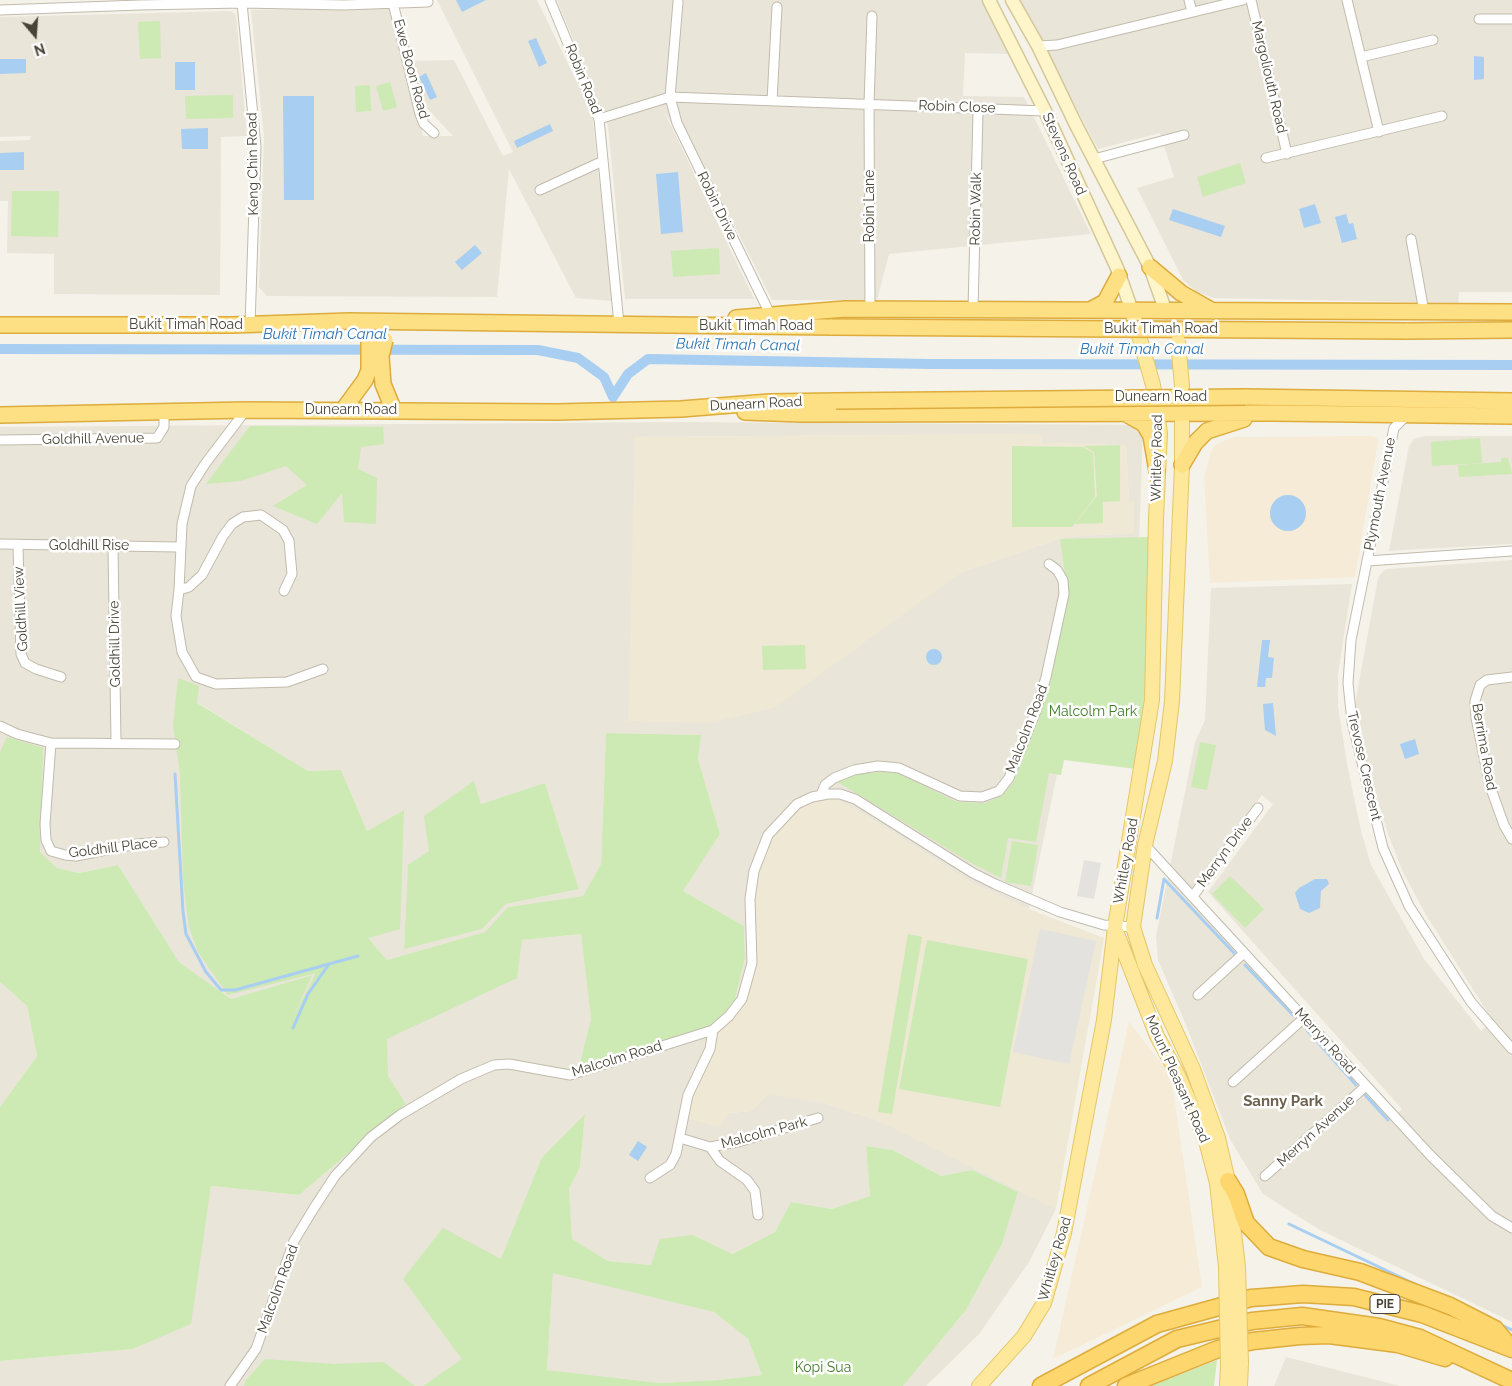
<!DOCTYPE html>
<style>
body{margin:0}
#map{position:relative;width:1512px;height:1386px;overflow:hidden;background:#f5f2ea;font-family:Raleway,sans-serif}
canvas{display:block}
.north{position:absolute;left:10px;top:10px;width:50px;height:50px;-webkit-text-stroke:4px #fff;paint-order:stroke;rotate:162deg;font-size:14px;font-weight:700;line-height:20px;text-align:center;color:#494438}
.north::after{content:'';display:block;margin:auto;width:18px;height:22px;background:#494438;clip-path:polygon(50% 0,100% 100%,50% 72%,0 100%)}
</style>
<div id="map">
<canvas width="1512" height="1386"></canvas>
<div class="north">N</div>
</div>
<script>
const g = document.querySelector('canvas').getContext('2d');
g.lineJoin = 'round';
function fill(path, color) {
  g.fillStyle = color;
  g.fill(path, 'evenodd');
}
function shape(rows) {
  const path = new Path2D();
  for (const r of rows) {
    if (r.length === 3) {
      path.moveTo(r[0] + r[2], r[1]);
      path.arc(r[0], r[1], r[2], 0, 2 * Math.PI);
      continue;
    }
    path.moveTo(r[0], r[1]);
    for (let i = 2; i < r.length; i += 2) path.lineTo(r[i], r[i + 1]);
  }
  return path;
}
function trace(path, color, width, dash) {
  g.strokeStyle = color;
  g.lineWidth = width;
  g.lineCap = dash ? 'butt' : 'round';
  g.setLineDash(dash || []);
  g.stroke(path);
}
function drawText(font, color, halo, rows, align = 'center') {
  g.font = font + ' Raleway,sans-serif';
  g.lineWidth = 5;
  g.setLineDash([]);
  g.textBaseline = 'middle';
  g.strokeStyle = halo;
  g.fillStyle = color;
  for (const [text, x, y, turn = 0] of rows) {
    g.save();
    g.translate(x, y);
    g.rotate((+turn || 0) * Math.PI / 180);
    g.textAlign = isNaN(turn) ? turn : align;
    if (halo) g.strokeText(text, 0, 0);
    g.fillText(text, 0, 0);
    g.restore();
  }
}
const residential = shape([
 [437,0,537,0,592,113,612,301,576,298,509,169,497,297,267,296,259,287,264,136,251,10,391,7,423,136,453,136,424,105,413,61,454,60,503,156,513,152],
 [557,0,982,0,1011,54,965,53,963,96,1024,97,1091,234,889,254,877,300,772,300,730,217,665,113,754,299,625,299,608,125],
 [1020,0,1512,0,1512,292,1459,292,1458,303,1214,298,1197,292,1183,280,1137,188,1174,177,1160,133,1098,149],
 [231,11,236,15,247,136,221,137,220,295,54,294,54,254,7,253,8,201,0,201,0,141,30,140,31,136,0,137,0,17],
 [684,422,1143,425,1132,763,1061,755,1029,909,1058,920,1029,909,975,885,857,810,753,963,730,1113,751,1111,769,1093,824,1103,880,1121,1056,1209,1029,1262,979,1334,926,1386,903,1386,966,1310,1002,1244,1018,1192,972,1170,941,1176,893,1150,866,1146,870,1196,832,1209,791,1202,775,1232,731,1254,693,1235,651,1265,608,1261,572,1239,569,1189,580,1167,585,1114,542,1157,463,1359,423,1386,415,1386,384,1362,345,1386,0,1386,0,1361,133,1349,190,1324,211,1186,299,1195,406,1104,387,1076,387,1039,435,1016,522,940,581,934,591,1019,579,1065,735,999,745,958,744,926,683,891,720,834,698,759,701,735,606,733,601,864,583,896,508,907,485,932,387,960,368,938,403,811,367,831,341,770,308,771,198,703,226,933,381,994,333,1042,291,1022,311,975,231,999,179,962,118,865,79,873,57,868,39,852,0,832,0,427],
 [1041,434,1042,443,1126,445,1129,501,1134,501,1134,533,1064,537,962,572,635,437],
 [474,782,481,804,545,783,579,889,506,904,482,929,404,948,408,866,429,851],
 [1424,436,1512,436,1512,544,1389,551,1409,446,1414,439],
 [1512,560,1512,1322,1320,1230,1263,1194,1230,1139,1186,1025,1158,960,1156,936,1195,742,1205,720,1211,588,1352,584,1338,674,1338,706,1347,764,1361,831,1371,865,1424,959,1481,1031,1493,1021,1426,915,1402,870,1388,834,1370,773,1355,704,1378,578,1383,571,1387,569],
 [1262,795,1273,804,1208,892,1402,1109,1393,1118,1186,896],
 [0,982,27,1006,37,1056,0,1107],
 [553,1272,714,1312,748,1339,762,1375,719,1380,660,1383,547,1370],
 [1286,1357,1400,1386,1274,1386]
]);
const commercial = shape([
 [1371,436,1376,437,1378,441,1355,577,1210,583,1204,476,1211,452,1216,444,1234,437],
 [1129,1022,1171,1076,1202,1287,1053,1359]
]);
const education = shape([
 [1041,434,1042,443,1126,445,1129,501,1134,501,1134,533,1064,537,962,572,774,708,709,723,628,721,635,437],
 [828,794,857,810,975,885,1029,909,1104,938,1056,1209,880,1121,824,1103,769,1094,751,1111,730,1113,719,1127,686,1118,713,1030,750,985,750,899,768,835,797,804]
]);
const green = shape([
 [160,21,161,58,140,59,138,22],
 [390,82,397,107,383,111,376,86],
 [370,85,371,111,356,112,355,86],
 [233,95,233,118,186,119,185,96],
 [1240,163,1246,183,1203,197,1197,177],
 [12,191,59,191,58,237,11,236],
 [719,248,720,274,673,277,671,251],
 [250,426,383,427,384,444,361,447,358,469,377,478,376,524,344,522,342,493,317,524,273,506,307,485,286,466,241,481,206,484],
 [1480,438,1482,463,1432,466,1431,442],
 [1120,445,1120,501,1103,502,1103,523,1075,524,1097,496,1094,452,1084,446],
 [1012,446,1083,447,1093,453,1095,497,1072,527,1012,527],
 [1501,458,1508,458,1512,474,1459,477,1458,465,1501,462],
 [1149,537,1146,699,1136,769,1064,760,1061,775,1049,773,1036,842,1008,838,1001,878,973,864,836,781,855,774,879,772,898,773,957,802,985,803,1002,796,1013,783,1051,679,1068,595,1060,539],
 [805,645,806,669,763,670,762,646],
 [178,678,199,686,197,703,308,771,341,770,367,831,404,810,400,929,368,938,387,960,485,932,508,907,583,896,601,864,606,733,701,735,698,759,720,834,683,891,744,926,745,958,735,999,725,1014,710,1026,579,1066,591,1019,581,934,522,940,517,978,387,1039,388,1076,406,1104,299,1195,211,1186,191,1324,133,1349,0,1361,0,1107,37,1056,27,1006,0,982,0,752,7,737,43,748,40,852,57,868,79,873,118,865,179,962,231,999,312,975,293,1018,316,973,228,995,198,952,189,927,183,880,180,774,173,726],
 [1200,742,1216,745,1207,790,1191,787],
 [474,781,481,804,545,783,579,889,506,904,482,929,404,949,408,865,429,851,424,816],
 [1012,841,1038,845,1031,886,1005,882],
 [1230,876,1264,909,1245,928,1212,894],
 [908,934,922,937,892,1114,878,1112],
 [927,940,1028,959,1000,1107,899,1089],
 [585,1114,580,1167,569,1189,572,1239,608,1261,651,1265,660,1239,693,1235,732,1254,775,1232,791,1202,832,1209,870,1196,866,1146,893,1150,941,1176,972,1170,1018,1192,1002,1244,966,1310,903,1386,423,1386,462,1359,403,1279,443,1228,501,1259,542,1157],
 [553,1273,714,1312,748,1339,762,1375,719,1380,660,1383,547,1370],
 [265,1359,334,1364,384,1362,415,1386,244,1386,246,1380],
 [1217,1360,1214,1386,1151,1386]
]);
const parking = shape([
 [1084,860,1101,863,1094,899,1077,896],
 [1040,929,1096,941,1069,1064,1013,1052]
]);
const water = shape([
 [456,0,486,0,462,12],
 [536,38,547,63,539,67,528,41],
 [1474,56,1484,57,1484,79,1474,80],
 [0,59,26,59,26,73,0,74],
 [175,62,195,62,195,90,175,90],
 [426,73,437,97,430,100,419,77],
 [283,96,314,96,314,200,284,200],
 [550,124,553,131,517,148,514,141],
 [208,128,208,149,182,149,181,129],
 [24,152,24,170,0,170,0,153],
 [678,172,683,232,661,234,656,174],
 [1315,204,1321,223,1304,228,1299,209],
 [1173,209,1225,226,1221,237,1169,220],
 [1346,214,1349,224,1353,223,1357,239,1342,243,1335,217],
 [475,245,482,253,462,270,455,262],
 [1288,513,18],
 [1262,640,1270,640,1268,657,1274,658,1272,678,1266,678,1265,687,1257,687],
 [934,657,8],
 [1273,703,1276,736,1265,730,1263,704],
 [1415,739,1419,754,1405,759,1400,744],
 [1315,879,1327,879,1329,884,1321,891,1320,908,1309,913,1300,909,1295,893,1299,888],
 [638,1141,647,1147,638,1161,629,1155]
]);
const stream = shape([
 [175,774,183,912,186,934,206,972,221,990,235,990,358,956],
 [1164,879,1234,953],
 [1157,918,1164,879],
 [1245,965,1293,1015],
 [293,1028,308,994,329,964],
 [1307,1030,1356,1085],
 [1365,1095,1388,1120],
 [1289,1224,1421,1287],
 [1499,1324,1512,1330]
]);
const canal = shape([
 [0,349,538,350,578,358,604,377,613,397],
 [613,397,628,374,648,359,931,364,1512,365]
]);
const minor = shape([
 [550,0,599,119,619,324],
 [1189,0,1192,12],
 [1251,0,1287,154],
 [1347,0,1379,132],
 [678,2,670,97,677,123,770,314],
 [242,3,256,147,250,325],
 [393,3,420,114,424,124,434,133],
 [0,10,140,5,242,3,344,5,428,2],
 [1479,19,1512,19],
 [1038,46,1057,45,1243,0],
 [1361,57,1433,40],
 [772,101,777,7],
 [599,119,670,97,1045,111],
 [1266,158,1442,116],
 [1094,159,1184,135],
 [540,190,603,161],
 [1411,239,1424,312],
 [870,309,869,104,872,16],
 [973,309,978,113,976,110],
 [246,410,205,464,191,486,182,524,179,590,176,616,182,652,196,677,216,684,287,682,323,669],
 [1407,415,1394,428,1351,640,1348,683,1352,722,1383,848,1409,906,1471,1002,1512,1049],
 [0,440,157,438,164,427,164,410],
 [0,544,177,547],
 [18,546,21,654,25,663,36,669,61,677],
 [113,546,116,742],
 [1367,561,1512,551],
 [179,590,189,587,202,575,223,536,232,524,243,517,261,515,283,530,289,541,292,574,284,591],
 [1512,677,1487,680,1480,685,1475,701,1476,718,1490,786,1504,825,1512,839],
 [0,726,17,734,51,743,175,744],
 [51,743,45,824,46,840,51,851,65,855,76,856,137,844,164,842],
 [821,795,825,785,834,778,854,770,878,766,899,768,960,796,982,797,999,791,1009,778,1036,711,1046,677,1064,594,1063,580,1057,570,1049,564],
 [1145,845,1430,1155,1492,1216,1512,1228],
 [1193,896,1258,808],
 [1198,995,1244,953],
 [1233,1082,1304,1018],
 [680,1138,710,1147,738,1142,818,1118],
 [710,1147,720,1161,747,1180,755,1191,758,1215],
 [1265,1176,1366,1086],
 [650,1178,670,1165,676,1154,688,1095,710,1049,713,1030],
 [230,1386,256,1349,294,1241,314,1208,335,1176,371,1137,400,1115,461,1079,494,1065,509,1064,570,1075,713,1030,729,1016,742,999,752,963,750,899,754,871,768,835,797,804,812,797,828,794,840,794,855,799,973,873,995,884,1060,912,1104,925,1133,927]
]);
const secondary = shape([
 [989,0,1045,111,1117,268,1132,311],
 [1012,0,1038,46,1076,125,1150,267,1166,312]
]);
const primary = shape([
 [1182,386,1182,465,1172,701,1165,761,1145,845,1133,927,1145,965,1193,1069,1218,1138,1228,1181,1238,1267],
 [1116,931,1157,1036,1178,1075,1206,1141,1217,1183,1226,1267],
 [979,1386,1024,1336,1044,1303,1064,1233,1104,1020,1115,927,1152,700,1156,518,1160,433,1153,385,1132,311],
 [1227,1386,1228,1365],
 [1240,1386,1241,1363]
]);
const trunk = shape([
 [1150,267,1181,293,1213,311],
 [1092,309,1105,302,1119,276],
 [736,318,845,309,1512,312],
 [0,325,233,325,349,321,832,327],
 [1406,331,1512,330],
 [382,371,383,384,394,411],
 [1245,397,1512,401],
 [343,410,365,380,369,370],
 [745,412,802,414,1274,413,1512,416],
 [1126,414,1144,424,1151,436,1157,471],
 [0,415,246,410,557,412,681,409,769,402,836,401],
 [1182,465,1195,443,1207,431,1244,419]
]);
const motorway = shape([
 [1228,1181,1236,1194,1246,1223,1269,1247,1303,1259,1360,1272,1450,1306,1495,1329,1511,1348],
 [1041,1386,1157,1324,1251,1298,1265,1297,1303,1294,1354,1297,1422,1314,1512,1349],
 [1089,1386,1177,1339,1252,1321,1302,1316,1379,1327,1420,1338,1512,1381],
 [1126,1386,1218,1349,1253,1341,1300,1336,1329,1335,1398,1344,1445,1358]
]);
const primaryBridge = shape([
 [1178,341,1182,386],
 [1226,1267,1228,1365],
 [1238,1267,1241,1363]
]);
const trunkBridge = shape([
 [832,327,1406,331],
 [369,370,369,342],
 [382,371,381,356,385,340],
 [836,401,1245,397]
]);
const shields = [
 [1385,1304,30]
];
const shieldNames = [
 ["PIE",1385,1304]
];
const streetNames = [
 ["Ewe Boon Road",411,69,75],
 ["Margoliouth Road",1269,77,77],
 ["Robin Road",583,79,68],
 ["Robin Close",957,107,2],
 ["Stevens Road",1064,154,66],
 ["Keng Chin Road",253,164,-91],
 ["Robin Drive",717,206,64],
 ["Robin Lane",870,206,-90],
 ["Robin Walk",976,209,-89],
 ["Bukit Timah Road",186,325],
 ["Bukit Timah Road",756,326],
 ["Bukit Timah Road",1161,329],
 ["Dunearn Road",1161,397],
 ["Dunearn Road",756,404,-3],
 ["Dunearn Road",351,410],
 ["Goldhill Avenue",93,439,-1],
 ["Whitley Road",1157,458,-89],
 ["Plymouth Avenue",1380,494,-79],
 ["Goldhill Rise",89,546],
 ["Goldhill View",21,609,-93],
 ["Goldhill Drive",115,644,-91],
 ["Malcolm Road",1027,729,-69],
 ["Berrima Road",1484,747,80],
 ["Trevose Crescent",1364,766,77],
 ["Goldhill Place",113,848,-7],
 ["Merryn Drive",1225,852,-54],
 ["Whitley Road",1126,861,-80],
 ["Merryn Road",1325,1041,48],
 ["Malcolm Road",617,1059,-17],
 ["Mount Pleasant Road",1177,1079,66],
 ["Merryn Avenue",1316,1131,-42],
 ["Malcolm Park",764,1133,-15],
 ["Whitley Road",1055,1259,-74],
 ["Malcolm Road",278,1289,-70]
];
const parkNames = [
 ["Malcolm Park",1093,712],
 ["Kopi Sua",823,1368]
];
const waterNames = [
 ["Bukit Timah Canal",325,334],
 ["Bukit Timah Canal",738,345,1],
 ["Bukit Timah Canal",1142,349]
];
const neighbourhoodNames = [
 ["Sanny Park",1283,1101]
];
fill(residential, '#e9e5d8');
fill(commercial, '#f6ebd6');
fill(education, '#eee8d4');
fill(green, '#cde9b4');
fill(parking, '#e4e2de');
fill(water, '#a8cef1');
trace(stream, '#a8cef1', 3);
trace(canal, '#a8cef1', 10);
trace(minor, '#c1bbad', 11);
trace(secondary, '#d4c89a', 15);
trace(primary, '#e4c769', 16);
trace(trunk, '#ddac3c', 18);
trace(motorway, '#ddac3c', 19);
trace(minor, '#fff', 9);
trace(secondary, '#fef5cb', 12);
trace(primary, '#fde89b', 14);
trace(trunk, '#fddf84', 15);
trace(motorway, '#fdd66d', 16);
trace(primaryBridge, '#e4c769', 16, []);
trace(trunkBridge, '#ddac3c', 18, []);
trace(primaryBridge, '#fde89b', 14);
trace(trunkBridge, '#fddf84', 15);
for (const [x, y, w] of shields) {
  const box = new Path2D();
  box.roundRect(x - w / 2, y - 9.5, w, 19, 4);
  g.fillStyle = '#fff';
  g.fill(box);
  trace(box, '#494438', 1);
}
drawText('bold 12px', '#494438', null, shieldNames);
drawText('14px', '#494438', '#fff', streetNames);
drawText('14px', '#447c2b', '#fff', parkNames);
drawText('italic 15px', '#3075b6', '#fff', waterNames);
drawText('bold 15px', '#6c624f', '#fff', neighbourhoodNames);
</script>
